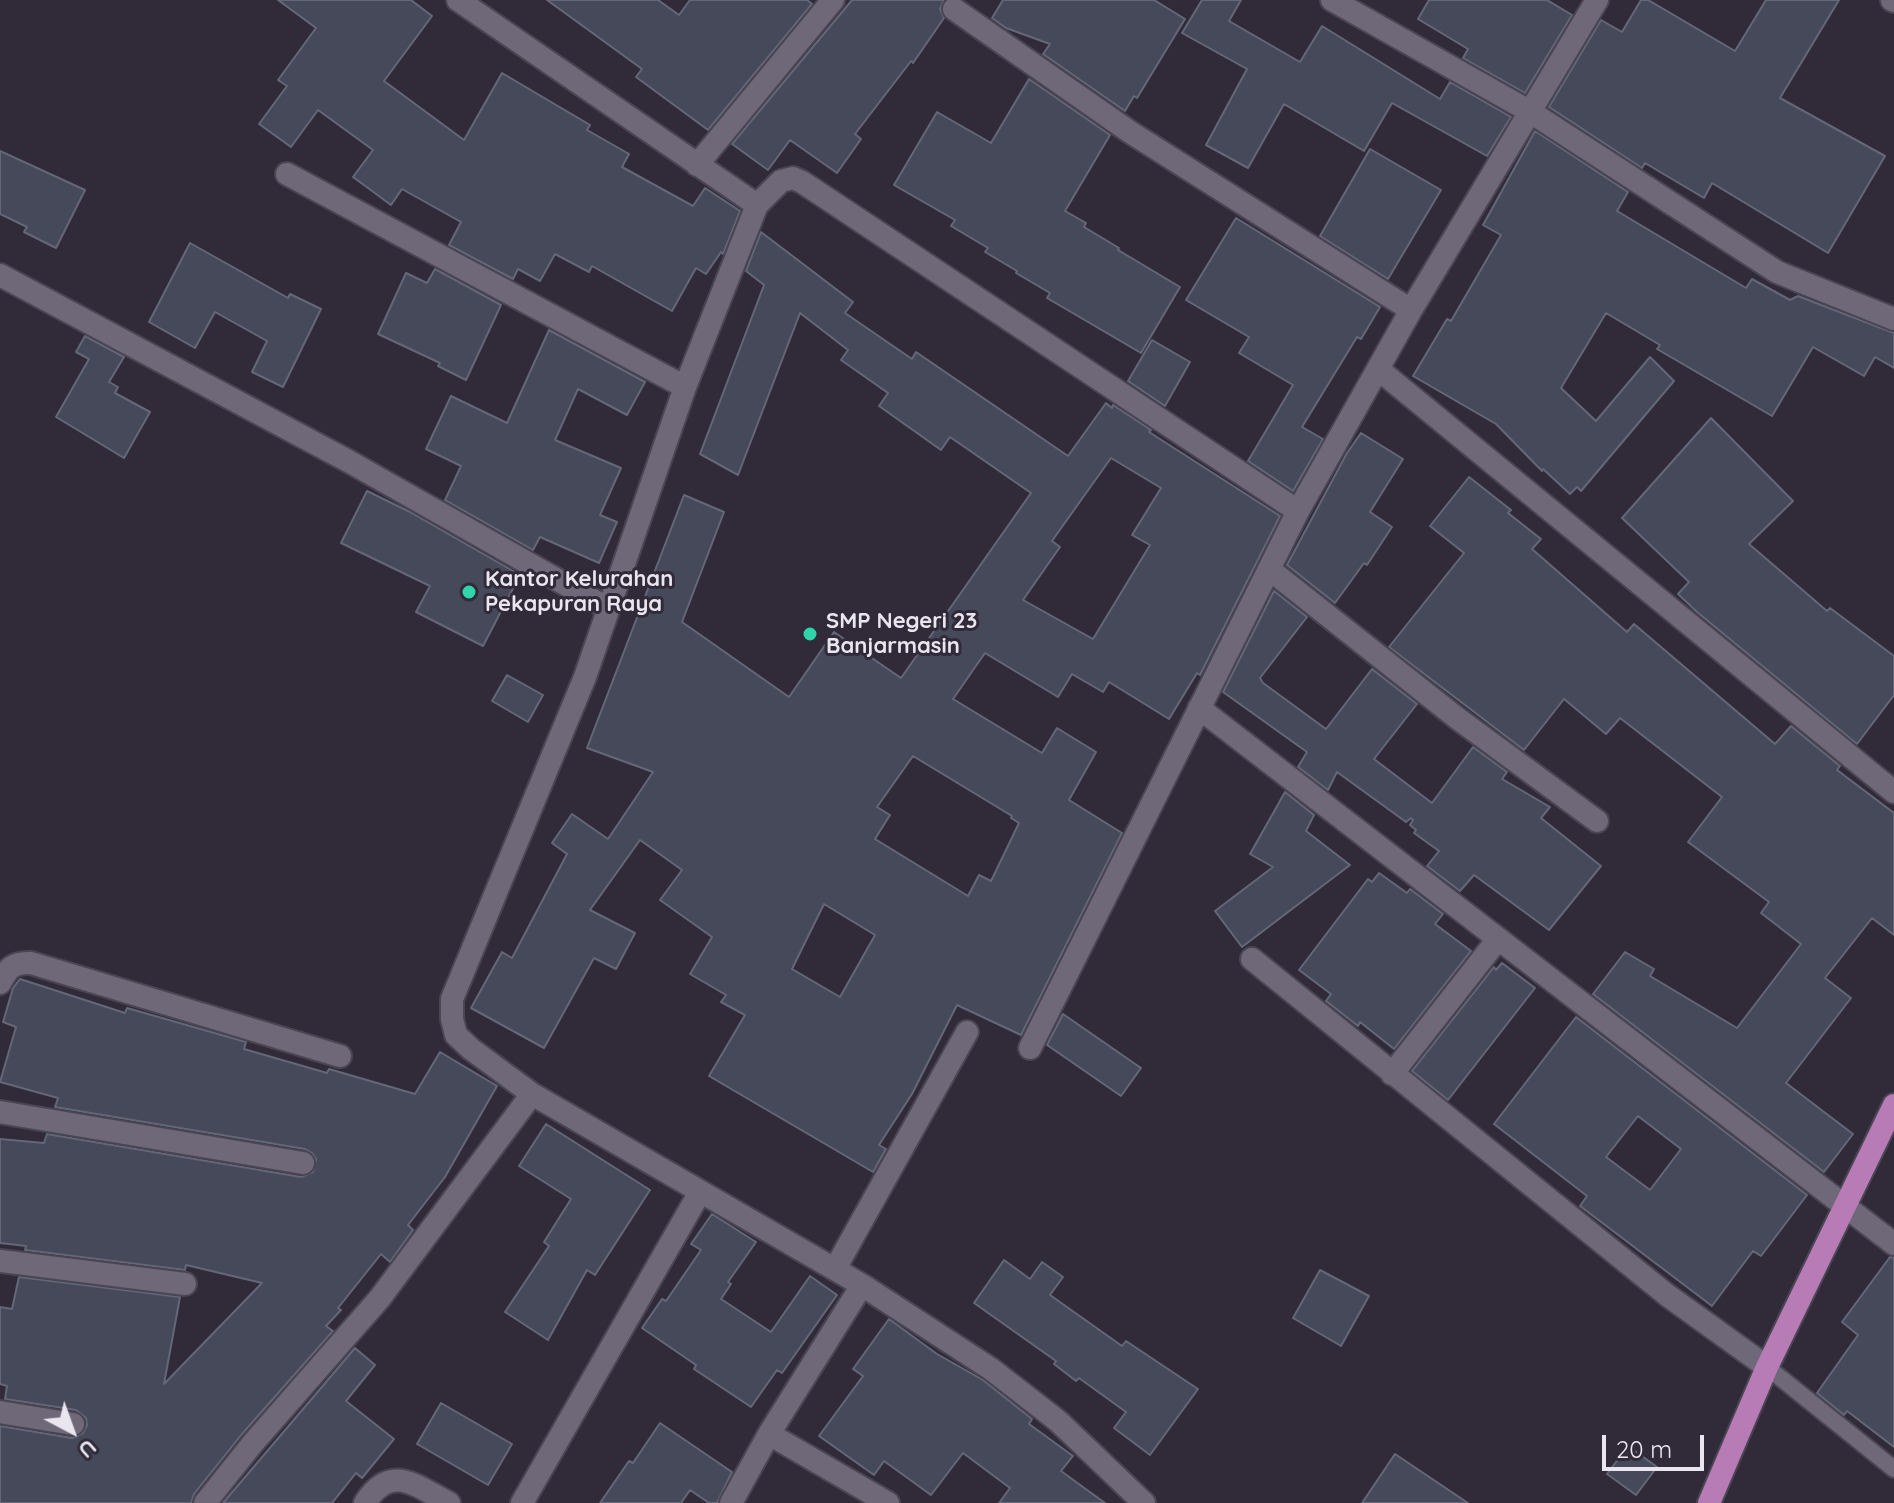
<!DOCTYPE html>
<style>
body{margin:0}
#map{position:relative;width:1894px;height:1503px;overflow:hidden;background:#302a39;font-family:Quicksand,sans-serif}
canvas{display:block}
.north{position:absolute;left:32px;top:1391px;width:80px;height:80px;-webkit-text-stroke:6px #302a39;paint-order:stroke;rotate:139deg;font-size:22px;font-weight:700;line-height:32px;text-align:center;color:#eae6f0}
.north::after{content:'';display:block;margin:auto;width:28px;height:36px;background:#eae6f0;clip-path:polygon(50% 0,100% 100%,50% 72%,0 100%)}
.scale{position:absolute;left:1602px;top:1435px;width:102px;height:36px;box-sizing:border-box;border:4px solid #eae6f0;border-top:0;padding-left:10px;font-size:24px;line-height:28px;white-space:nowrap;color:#eae6f0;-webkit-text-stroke:6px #302a39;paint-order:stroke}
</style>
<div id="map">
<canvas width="1894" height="1503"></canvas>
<div class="north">U</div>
<div class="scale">20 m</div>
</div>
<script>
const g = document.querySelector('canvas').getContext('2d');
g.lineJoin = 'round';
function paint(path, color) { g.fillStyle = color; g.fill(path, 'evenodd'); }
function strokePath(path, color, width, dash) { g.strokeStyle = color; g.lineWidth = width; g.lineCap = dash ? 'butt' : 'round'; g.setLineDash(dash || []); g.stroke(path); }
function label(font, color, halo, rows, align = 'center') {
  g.font = font + ' Quicksand,sans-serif'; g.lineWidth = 6; g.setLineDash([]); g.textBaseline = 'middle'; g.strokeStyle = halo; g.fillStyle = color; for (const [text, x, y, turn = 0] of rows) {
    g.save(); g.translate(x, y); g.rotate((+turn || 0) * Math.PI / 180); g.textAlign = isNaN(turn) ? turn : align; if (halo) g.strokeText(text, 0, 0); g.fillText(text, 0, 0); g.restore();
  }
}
const building = new Path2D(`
 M 278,0 L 411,0 L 432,16 L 384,81 L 464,140 L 502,73 L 590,125 L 587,130 L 629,154 L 622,167 L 693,206 L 705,188 L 740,211 L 723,254 L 721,252 L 706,274 L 696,268 L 672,311 L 592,266 L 589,272 L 555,254 L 540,281 L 518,269 L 513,279 L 449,245 L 461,222 L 402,189 L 391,205 L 353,177 L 373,150 L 318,110 L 291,147 L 259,124 L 287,86 L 278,80 L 316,28 Z
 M 547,0 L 658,0 L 679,15 L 690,0 L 807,0 L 812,4 L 708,130 L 636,77 L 642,69 Z
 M 852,0 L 944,0 L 940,9 L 944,18 L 913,63 L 911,61 L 855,134 L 861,139 L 837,173 L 790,140 L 768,170 L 732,144 Z
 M 1003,0 L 1154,0 L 1185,19 L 1137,98 L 1134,96 L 1125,111 L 1043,54 L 1050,44 L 1006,28 L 992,18 Z
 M 1202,0 L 1241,0 L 1229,21 L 1300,62 L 1322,26 L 1440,99 L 1450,82 L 1511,117 L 1487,156 L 1392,103 L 1364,151 L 1284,104 L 1248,168 L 1206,145 L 1247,69 L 1182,33 Z
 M 1429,0 L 1547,0 L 1572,15 L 1525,93 L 1463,58 L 1468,49 L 1418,19 Z
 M 1641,0 L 1648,0 L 1735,51 L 1766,0 L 1839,0 L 1780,98 L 1885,156 L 1828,253 L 1712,183 L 1704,198 L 1645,163 L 1642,168 L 1549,107 L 1601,20 L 1622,32 Z
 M 1029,79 L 1110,135 L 1065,211 L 1086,223 L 1084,227 L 1119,248 L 1118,250 L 1180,287 L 1141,353 L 1047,298 L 1050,293 L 1016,273 L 1017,271 L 985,252 L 988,248 L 951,226 L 955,220 L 894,185 L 937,112 L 991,143 Z
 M 1535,131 L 1628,192 L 1617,211 L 1746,288 L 1752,279 L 1790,300 L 1798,296 L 1894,333 L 1894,368 L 1875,357 L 1864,376 L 1813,347 L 1772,416 L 1657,349 L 1660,345 L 1606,313 L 1561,388 L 1596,421 L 1650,357 L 1674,381 L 1581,491 L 1577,487 L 1570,494 L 1543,469 L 1542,471 L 1496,424 L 1413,376 L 1447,319 L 1451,321 L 1501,235 L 1483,225 Z
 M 1370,149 L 1441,190 L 1388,279 L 1320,236 Z
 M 0,151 L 85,190 L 56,248 L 24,232 L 27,227 L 0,214 Z
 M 1236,218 L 1380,307 L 1361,339 L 1357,337 L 1302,427 L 1323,439 L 1293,491 L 1248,461 L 1293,385 L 1239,353 L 1249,337 L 1186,300 Z
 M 761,232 L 853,302 L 845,313 L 912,359 L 916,352 L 1068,456 L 1106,403 L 1112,408 L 1113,405 L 1151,430 L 1149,432 L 1280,516 L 1200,675 L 1197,673 L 1169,719 L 1109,682 L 1103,692 L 1072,674 L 1058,697 L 985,653 L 953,699 L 1042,753 L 1057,728 L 1096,752 L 1069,800 L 1122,833 L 1021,1035 L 957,1005 L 912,1094 L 879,1145 L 886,1149 L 873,1172 L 709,1076 L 745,1015 L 721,1002 L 726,995 L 690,974 L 712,937 L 660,900 L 682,870 L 640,840 L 590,910 L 635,933 L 616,969 L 594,958 L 544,1048 L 471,1008 L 502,952 L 512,958 L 567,854 L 552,843 L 572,814 L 608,839 L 653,772 L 587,748 L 684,495 L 724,512 L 682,622 L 789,697 L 834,632 L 901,678 L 1031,493 L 950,437 L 941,450 L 879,406 L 888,393 L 841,360 L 848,350 L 800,313 L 738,475 L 700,454 L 764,285 L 746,271 ZM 1111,458 L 1161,488 L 1132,535 L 1150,545 L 1093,639 L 1023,600 L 1060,547 L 1052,541 ZM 913,756 L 1012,816 L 1011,818 L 1019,823 L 991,881 L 979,875 L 968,896 L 875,839 L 890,815 L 877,807 ZM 824,904 L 875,935 L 840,997 L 792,969 Z
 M 190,243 L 288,298 L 290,294 L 321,309 L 283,387 L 252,372 L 267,341 L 215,312 L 195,348 L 149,322 Z
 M 435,269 L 501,305 L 466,380 L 438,366 L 440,363 L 378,334 L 406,273 L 427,283 Z
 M 549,330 L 645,382 L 627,415 L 578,389 L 555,440 L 621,468 L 600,515 L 617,522 L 599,563 L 540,537 L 533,550 L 445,500 L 461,466 L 426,449 L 451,396 L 507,423 Z
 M 85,336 L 124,357 L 109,382 L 118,387 L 115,393 L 150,412 L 124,458 L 56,417 L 89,359 L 76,352 Z
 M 1152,340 L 1190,362 L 1165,406 L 1128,381 Z
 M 1711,418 L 1793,501 L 1749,544 L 1827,611 L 1830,608 L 1894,656 L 1894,695 L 1857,744 L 1697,612 L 1678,594 L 1689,582 L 1622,518 Z
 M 1361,433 L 1403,459 L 1370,512 L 1392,527 L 1367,565 L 1364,563 L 1335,603 L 1287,565 L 1347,453 Z
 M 1469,477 L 1511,510 L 1508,513 L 1541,539 L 1532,549 L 1627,632 L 1634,624 L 1775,744 L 1791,726 L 1840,766 L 1837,770 L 1894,813 L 1894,935 L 1872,918 L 1825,978 L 1851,998 L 1786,1083 L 1853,1134 L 1824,1172 L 1593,994 L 1625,952 L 1654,969 L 1650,976 L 1737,1028 L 1801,944 L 1761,913 L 1769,902 L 1688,842 L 1722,797 L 1620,718 L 1606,734 L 1564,699 L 1524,750 L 1389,647 L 1464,553 L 1430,526 Z
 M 367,491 L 410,512 L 520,575 L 483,646 L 416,612 L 430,586 L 341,543 Z
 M 1274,591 L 1307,617 L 1260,678 L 1263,683 L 1326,729 L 1372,669 L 1417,704 L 1374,759 L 1432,803 L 1473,747 L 1507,772 L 1502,779 L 1550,807 L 1541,818 L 1601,866 L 1549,930 L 1474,875 L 1460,891 L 1427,866 L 1439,851 L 1414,833 L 1416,830 L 1410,825 L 1413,820 L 1411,818 L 1406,822 L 1337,772 L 1328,790 L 1298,767 L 1307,752 L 1223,692 Z
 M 507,675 L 543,695 L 528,722 L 492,701 Z
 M 1285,792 L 1314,815 L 1306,831 L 1350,865 L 1242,947 L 1215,911 L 1273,867 L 1250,854 Z
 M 1379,873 L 1407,893 L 1410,889 L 1443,914 L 1435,924 L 1471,951 L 1394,1049 L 1360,1022 L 1358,1026 L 1326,1001 L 1331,994 L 1299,970 L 1368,879 L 1372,882 Z
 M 1502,963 L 1535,988 L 1448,1100 L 1412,1071 L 1494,967 L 1496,970 Z
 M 20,979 L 125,1013 L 127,1008 L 246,1042 L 244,1049 L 327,1073 L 329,1069 L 415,1094 L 440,1052 L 497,1086 L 445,1177 L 408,1225 L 413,1230 L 390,1262 L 381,1254 L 338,1308 L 341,1310 L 326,1326 L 333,1331 L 242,1434 L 194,1494 L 191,1503 L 0,1503 L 0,1426 L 72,1438 L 83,1433 L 87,1425 L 86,1418 L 76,1410 L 5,1399 L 7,1386 L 0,1384 L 0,1307 L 12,1309 L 19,1277 L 180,1297 L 164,1384 L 262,1283 L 186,1265 L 185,1270 L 25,1250 L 26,1246 L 0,1243 L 0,1139 L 44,1143 L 47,1134 L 301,1177 L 313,1172 L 316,1159 L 312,1153 L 305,1149 L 55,1107 L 58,1098 L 0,1082 L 16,1027 L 3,1022 L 13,988 Z
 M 1063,1014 L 1141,1068 L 1121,1096 L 1047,1045 Z
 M 1576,1017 L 1807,1195 L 1761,1256 L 1753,1251 L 1712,1306 L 1580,1206 L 1587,1196 L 1494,1124 ZM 1638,1116 L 1681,1149 L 1650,1190 L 1606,1157 Z
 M 546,1124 L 650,1190 L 595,1275 L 587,1270 L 548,1340 L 505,1312 L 549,1246 L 544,1242 L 571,1199 L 519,1166 Z
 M 712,1214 L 756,1242 L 728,1282 L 731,1284 L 721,1299 L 771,1332 L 810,1276 L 837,1295 L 782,1373 L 777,1370 L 751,1407 L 694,1369 L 696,1365 L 642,1328 L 662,1299 L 666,1301 L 701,1250 L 691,1244 Z
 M 1890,1257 L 1894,1258 L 1894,1447 L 1847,1411 L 1844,1415 L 1817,1393 L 1858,1335 L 1842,1322 Z
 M 1004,1260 L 1030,1279 L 1042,1262 L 1063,1277 L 1050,1295 L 1122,1346 L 1126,1341 L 1198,1389 L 1150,1455 L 1114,1428 L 1126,1412 L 1079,1378 L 1076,1381 L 1054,1364 L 1056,1361 L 974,1303 Z
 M 1320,1270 L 1369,1296 L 1341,1346 L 1293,1318 Z
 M 889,1319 L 937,1354 L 983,1380 L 1032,1419 L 1029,1424 L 1073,1456 L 1061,1471 L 1105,1503 L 999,1503 L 1010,1488 L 963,1453 L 931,1495 L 884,1461 L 874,1475 L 819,1436 L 863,1376 L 853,1369 Z
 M 355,1348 L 375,1365 L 346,1401 L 394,1439 L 362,1478 L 356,1473 L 332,1503 L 223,1503 Z
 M 441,1403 L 512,1444 L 488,1485 L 417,1444 Z
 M 660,1423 L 732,1472 L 717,1503 L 709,1503 L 690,1490 L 681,1503 L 600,1503 L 629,1461 L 633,1463 Z
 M 1628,1446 L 1657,1467 L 1636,1495 L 1607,1474 Z
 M 1395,1454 L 1468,1503 L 1362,1503 Z`);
paint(building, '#464959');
strokePath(building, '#646778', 2);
const service = new Path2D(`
 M 1767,1367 L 1894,1469`);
const minor = new Path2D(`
 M 458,0 L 757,205
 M 1332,0 L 1529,111 L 1777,272 L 1894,319
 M 1892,0 L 1894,1
 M 954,9 L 1130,132 L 1411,310
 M 697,165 L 833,0
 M 287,174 L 685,387
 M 0,275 L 350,462 L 607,608
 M 1378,369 L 1894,792
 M 1269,569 L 1457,718 L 1597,821
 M 1199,708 L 1894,1244
 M 1252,959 L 1667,1295 L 1767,1367
 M 0,983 C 8,968 13,962 31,963 L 340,1056
 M 1030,1048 L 1298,511 L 1411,310 L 1597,0
 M 1392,1074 L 1498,939
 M 0,1112 L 303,1163
 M 0,1261 L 185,1284
 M 835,1269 L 967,1032
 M 0,1412 L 73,1424
 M 769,1434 L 888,1503
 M 205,1503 L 253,1443 L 380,1298 L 532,1094
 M 365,1503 C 391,1462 416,1486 449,1503
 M 522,1503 L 700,1192
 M 731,1503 L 769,1434 L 862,1285
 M 1144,1503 L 1058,1421 L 991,1369 L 862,1285 L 532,1094 L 471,1049 L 456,1035 L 452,1019 L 452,999 L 585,677 L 685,387 L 757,205 L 781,181 L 793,178 L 802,182 L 1298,511`);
const primary = new Path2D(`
 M 1709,1503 L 1767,1367 L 1894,1105`);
strokePath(service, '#4a4552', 20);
strokePath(minor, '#4a4552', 26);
strokePath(primary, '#4a4552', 26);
strokePath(service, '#6f6879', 16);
strokePath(minor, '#6f6879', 22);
strokePath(primary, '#b77cb6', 22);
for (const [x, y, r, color] of [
 [469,592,8,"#2fd4aa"],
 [810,634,8,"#2fd4aa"]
]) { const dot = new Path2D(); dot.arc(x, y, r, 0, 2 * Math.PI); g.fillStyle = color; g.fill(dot); strokePath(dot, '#302a39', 3); }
label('bold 22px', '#eae6f0', '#302a39', [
 ["Kantor Kelurahan",485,579],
 ["Pekapuran Raya",485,604],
 ["SMP Negeri 23",826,621],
 ["Banjarmasin",826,646]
], 'left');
</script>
